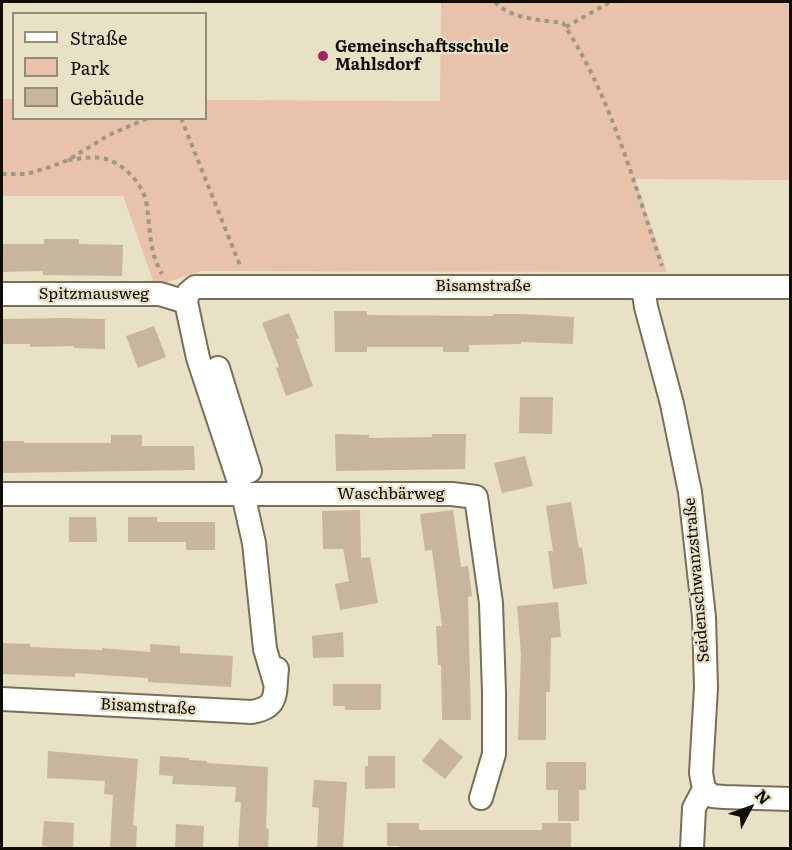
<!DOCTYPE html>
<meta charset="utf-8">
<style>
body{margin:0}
#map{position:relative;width:792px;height:850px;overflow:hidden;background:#e8e1c5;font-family:Literata,serif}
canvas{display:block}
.frame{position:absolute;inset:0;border:3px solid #100d05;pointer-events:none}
.legend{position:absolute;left:12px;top:12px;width:195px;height:108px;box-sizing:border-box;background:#e8e1c5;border:2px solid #928c78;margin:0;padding:8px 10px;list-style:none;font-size:18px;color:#100d05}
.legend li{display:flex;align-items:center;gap:12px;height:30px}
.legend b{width:30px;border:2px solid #928c78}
.north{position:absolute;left:720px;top:778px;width:60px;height:60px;-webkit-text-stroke:4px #e8e1c5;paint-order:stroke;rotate:49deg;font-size:16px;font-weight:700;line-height:24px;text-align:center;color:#100d05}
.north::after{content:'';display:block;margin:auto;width:21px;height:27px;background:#100d05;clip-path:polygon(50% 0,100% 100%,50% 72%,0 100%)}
</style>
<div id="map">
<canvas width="792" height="850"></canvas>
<div class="frame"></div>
<ul class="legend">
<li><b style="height:8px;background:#fff"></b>Straße</li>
<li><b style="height:16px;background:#e8c2ab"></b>Park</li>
<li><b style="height:16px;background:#c7b59e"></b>Gebäude</li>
</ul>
<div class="north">N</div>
</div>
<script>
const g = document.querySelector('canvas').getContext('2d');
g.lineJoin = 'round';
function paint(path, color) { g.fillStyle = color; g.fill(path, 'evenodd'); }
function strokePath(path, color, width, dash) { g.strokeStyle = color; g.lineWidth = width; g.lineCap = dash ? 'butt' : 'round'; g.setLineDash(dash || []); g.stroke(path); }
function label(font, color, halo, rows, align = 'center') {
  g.font = font + ' Literata,serif'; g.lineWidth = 4.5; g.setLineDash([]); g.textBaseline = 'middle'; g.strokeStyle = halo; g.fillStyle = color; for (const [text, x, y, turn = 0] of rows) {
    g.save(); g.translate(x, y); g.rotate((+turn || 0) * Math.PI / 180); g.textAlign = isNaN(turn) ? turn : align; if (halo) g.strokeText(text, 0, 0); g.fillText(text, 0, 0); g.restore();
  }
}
paint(new Path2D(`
 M 441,2 L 790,2 L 790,180 L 635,179 L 667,272 L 201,271 L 155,286 L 123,196 L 2,196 L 2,99 L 13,99 L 14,118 L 206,118 L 206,100 L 440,101 Z`), '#e8c2ab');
paint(new Path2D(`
 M 44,239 L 79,239 L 79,244 L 123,245 L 122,276 L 43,275 L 43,271 L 2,272 L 2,244 L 44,244 Z
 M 334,311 L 367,311 L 367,315 L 493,316 L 493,314 L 521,314 L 574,317 L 573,344 L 521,342 L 521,344 L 469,345 L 469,352 L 443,352 L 443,347 L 367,347 L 367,352 L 335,352 Z
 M 289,313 L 299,338 L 296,339 L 313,386 L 286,396 L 276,368 L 279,367 L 262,323 Z
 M 64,318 L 105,319 L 105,349 L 74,348 L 74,346 L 30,347 L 30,344 L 2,344 L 2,319 Z
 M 154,326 L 166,357 L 138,368 L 126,336 Z
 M 520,397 L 553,397 L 552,434 L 519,433 Z
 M 335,434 L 369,435 L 369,438 L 432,437 L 432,434 L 466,434 L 465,469 L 336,471 Z
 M 111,435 L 142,435 L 142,446 L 194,446 L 195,470 L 2,473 L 2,441 L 24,441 L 24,443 L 111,443 Z
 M 525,456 L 533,486 L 502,493 L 494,463 Z
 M 571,502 L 579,548 L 582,547 L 587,584 L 553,589 L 548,551 L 553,551 L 546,506 Z
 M 360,510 L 361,558 L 370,557 L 378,603 L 340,610 L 335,584 L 349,581 L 343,549 L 323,549 L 322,511 Z
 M 453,510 L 461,567 L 468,566 L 472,596 L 468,597 L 471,720 L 442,720 L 441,665 L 438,665 L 436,626 L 442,626 L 432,550 L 425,551 L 420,514 Z
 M 69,517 L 96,517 L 97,542 L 69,542 Z
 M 128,517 L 157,517 L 157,522 L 215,522 L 215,550 L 186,550 L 186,542 L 128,542 Z
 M 558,602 L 561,637 L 551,638 L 550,692 L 546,692 L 546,740 L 518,740 L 521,654 L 517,606 Z
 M 343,632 L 344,657 L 313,658 L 312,636 Z
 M 2,643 L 30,644 L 30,647 L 102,650 L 102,648 L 150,652 L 150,644 L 180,646 L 180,653 L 233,656 L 231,687 L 148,682 L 148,678 L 75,673 L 75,677 L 2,674 Z
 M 333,684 L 381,684 L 381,710 L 345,710 L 345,706 L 333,706 Z
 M 440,738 L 463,757 L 445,779 L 422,761 Z
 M 48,751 L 138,759 L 133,825 L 137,826 L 136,849 L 110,849 L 113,795 L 104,794 L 105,781 L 47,778 Z
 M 160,756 L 189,758 L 189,760 L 207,761 L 207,763 L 268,767 L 266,828 L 269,829 L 268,849 L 238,849 L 241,802 L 235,802 L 236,787 L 172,784 L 173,776 L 159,775 Z
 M 368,756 L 395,756 L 395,788 L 365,789 L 365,766 L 368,766 Z
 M 546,762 L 586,762 L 586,790 L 579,790 L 579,821 L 558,821 L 558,790 L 546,790 Z
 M 314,780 L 347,782 L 343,849 L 317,849 L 319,808 L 312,807 Z
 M 44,821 L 74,823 L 73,849 L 42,846 Z
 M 387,823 L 419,823 L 419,830 L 542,830 L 542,823 L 571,823 L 571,849 L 399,849 L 399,846 L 387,846 Z
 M 176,824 L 204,826 L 203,849 L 175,849 Z`), '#c7b59e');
const minor = new Path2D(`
 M 643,287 L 646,307 L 672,404 L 690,492 L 704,617 L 706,687 L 701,773 L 704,789 L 712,796 L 724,797 L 790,799
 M 2,294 L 160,294 L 186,302
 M 218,368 L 250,471
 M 2,494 L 452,494 L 476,497 L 491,603 L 494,692 L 494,754 L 481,798
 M 275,683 L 265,649 L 254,543 L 243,494 L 198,358 L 186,302 L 188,293 L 195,287 L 790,287
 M 2,699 L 252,712 C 280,707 274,693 277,669
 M 692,848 L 694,808 L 704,789`);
strokePath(minor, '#777057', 26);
strokePath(new Path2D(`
 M 495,2 C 510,19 541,20 563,23 C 611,96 634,184 662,266
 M 566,27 L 610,2
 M 181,118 L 241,268
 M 68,160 C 79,159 90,156 101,158 C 121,161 141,181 146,201 C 151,227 148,251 162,274
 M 2,174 L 27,174 L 53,166 L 68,160 L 109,135 L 148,118`), '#9e9883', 4, [4.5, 4.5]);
strokePath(minor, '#fff', 22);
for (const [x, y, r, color] of [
 [323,56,6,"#a41f6c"]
]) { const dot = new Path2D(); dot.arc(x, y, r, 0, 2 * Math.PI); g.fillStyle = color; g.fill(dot); strokePath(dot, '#e8e1c5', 2); }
label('bold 16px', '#100d05', '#e8e1c5', [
 ["Gemeinschaftsschule",335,47],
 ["Mahlsdorf",335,65]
], 'left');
label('16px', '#100d05', '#e8e1c5', [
 ["Bisamstraße",483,286],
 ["Spitzmausweg",94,294],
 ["Waschbärweg",391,494],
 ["Seidenschwanzstraße",697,580,-95],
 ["Bisamstraße",148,707,3]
]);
</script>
